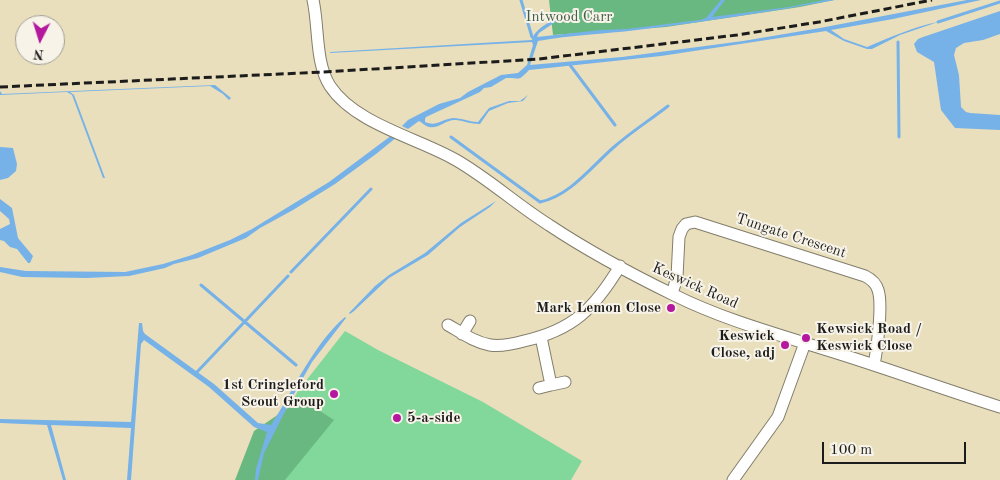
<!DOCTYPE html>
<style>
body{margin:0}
#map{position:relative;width:1000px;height:480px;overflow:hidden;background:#e9dfbc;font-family:"Old Standard TT",serif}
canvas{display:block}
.north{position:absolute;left:15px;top:15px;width:50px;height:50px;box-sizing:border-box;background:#f7f3e8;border:1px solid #9f9d96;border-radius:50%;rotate:185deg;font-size:14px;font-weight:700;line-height:20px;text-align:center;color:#1c1c1c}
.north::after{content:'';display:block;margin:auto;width:18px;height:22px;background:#b5179e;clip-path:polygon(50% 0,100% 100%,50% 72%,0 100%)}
.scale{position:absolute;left:822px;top:442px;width:144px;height:22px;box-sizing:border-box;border:2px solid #1c1c1c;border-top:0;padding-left:6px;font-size:15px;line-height:18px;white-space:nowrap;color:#1c1c1c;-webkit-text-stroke:4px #f7f3e8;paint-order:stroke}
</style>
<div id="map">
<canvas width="1000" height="480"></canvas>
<div class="north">N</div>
<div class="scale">100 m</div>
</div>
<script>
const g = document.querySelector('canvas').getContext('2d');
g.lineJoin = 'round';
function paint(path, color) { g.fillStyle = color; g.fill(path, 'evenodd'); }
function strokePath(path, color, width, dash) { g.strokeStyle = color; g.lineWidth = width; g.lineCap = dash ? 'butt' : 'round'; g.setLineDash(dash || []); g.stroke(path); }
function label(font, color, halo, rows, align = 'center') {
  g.font = font + ' "Old Standard TT",serif'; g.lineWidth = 4; g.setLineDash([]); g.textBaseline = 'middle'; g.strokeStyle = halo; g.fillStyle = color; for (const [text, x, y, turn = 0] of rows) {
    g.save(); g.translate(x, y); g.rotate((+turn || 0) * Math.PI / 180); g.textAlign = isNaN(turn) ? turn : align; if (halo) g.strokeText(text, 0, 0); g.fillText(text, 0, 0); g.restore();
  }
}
paint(new Path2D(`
 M 345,331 L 378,350 L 483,402 L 582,461 L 571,480 L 258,480 L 263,454 L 298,391 Z`), '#82d79a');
paint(new Path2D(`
 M 549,0 L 834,0 L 800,7 L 666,27 L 553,35 Z
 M 301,399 L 334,420 L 285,480 L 235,480 L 254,431 Z`), '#69b882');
paint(new Path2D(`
 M 721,0 L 725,0 L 712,17 L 789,7 L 825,0 L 835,0 C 769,12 703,22 637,30 C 604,34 571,35 538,41 L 530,65 L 622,57 L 743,41 L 820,28 L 967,0 L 981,0 L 893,19 L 831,30 L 844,39 L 867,47 C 891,37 913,27 938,22 L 900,35 L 872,49 L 867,49 L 844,41 L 826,31 L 661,56 L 529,70 C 517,83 520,77 506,78 L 491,87 L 484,88 L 480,92 L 426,117 L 425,119 L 425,122 C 437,127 442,119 453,118 C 462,118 470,122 478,122 L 489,108 L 509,101 L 520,101 L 528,95 L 523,101 L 508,103 L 489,111 L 480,124 C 470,124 465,121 456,120 C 446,119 439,129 429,127 C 425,126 423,123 419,121 L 408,129 L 402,126 L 408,120 L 439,104 L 460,98 L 468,92 L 501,75 L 518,73 L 527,65 L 533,45 L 532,42 L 330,53 L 330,52 L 532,40 C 534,29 552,21 562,14 L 563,17 L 539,33 L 537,37 L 601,30 L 627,29 L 700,20 L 706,18 Z
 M 1000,11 L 1000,34 L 983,40 L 964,43 L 956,48 L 954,55 L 959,75 L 961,107 L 966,112 L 970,113 L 1000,115 L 1000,130 L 955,128 L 941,110 L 934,62 L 917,52 L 914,44 L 918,39 L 923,37 Z
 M 215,85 L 231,98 L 229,100 L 223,94 L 210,86 L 70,92 L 74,95 L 105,178 L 103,178 L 72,95 L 67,92 L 0,95 L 0,91 L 2,94 Z
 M 392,135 L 397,137 L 376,154 L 335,184 L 293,210 L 260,228 L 246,238 L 198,258 L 174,264 L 165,268 L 129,276 L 87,278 L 22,277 L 0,272 L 0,267 L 26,271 L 125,272 L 163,264 L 192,255 L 230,240 L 252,229 L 329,182 Z
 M 0,147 L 13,148 L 17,164 L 16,171 L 8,178 L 0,180 Z
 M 0,199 L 12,208 L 18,238 L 33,256 L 30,263 L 28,263 L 17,249 L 10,247 L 4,241 L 0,240 L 0,229 L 10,224 L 9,219 L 0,211 Z
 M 496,201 L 490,207 L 460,227 L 428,255 L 389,278 L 354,311 L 350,314 L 349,313 L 375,286 L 389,275 L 425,253 L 461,223 Z
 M 345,317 L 346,318 L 312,362 L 294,394 L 264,453 L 258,480 L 255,480 L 256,469 L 267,432 L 254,427 L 209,387 L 144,340 L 141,344 L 131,480 L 127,480 L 131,428 L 51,425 L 66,480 L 63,480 L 47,425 L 0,423 L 0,419 L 131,422 L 139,323 L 142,323 L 143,331 L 145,334 L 214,384 L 258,423 L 271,425 C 293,391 314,343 345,317 Z`), '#76b2e8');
strokePath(new Path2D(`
 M 521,0 L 532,37
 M 938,22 L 1000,2
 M 898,42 L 899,137
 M 570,65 L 615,125
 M 451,137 L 540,202 C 570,196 592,166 614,147 C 631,132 650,120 668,106
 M 291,272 L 371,189
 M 201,285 L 296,365
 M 197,372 L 288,276`), '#76b2e8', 3);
const minor = new Path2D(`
 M 313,0 C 319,26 315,63 330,86 C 355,124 418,138 456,160 C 489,179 517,205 549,225 C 588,251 631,274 674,295 C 726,321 784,336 840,354 C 894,371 946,390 1000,407
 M 672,294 L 677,277 L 679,237 L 682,229 L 686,224 L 695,222 L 865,276 C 871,279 876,283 878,290 C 883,304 877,349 874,365
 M 448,325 C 462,333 474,342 490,345 C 501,347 513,344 524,341 C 573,330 594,309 620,266
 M 462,334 L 470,321
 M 551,385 L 565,382
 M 539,388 L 551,385 L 541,337
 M 733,480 L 778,417 L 805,343`);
strokePath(minor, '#827e6c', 13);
strokePath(minor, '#fff', 11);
strokePath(new Path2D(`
 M 0,87 L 324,72 L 539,59 L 737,35 L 819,22 L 932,0`), '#1c1c1c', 3, [8, 4]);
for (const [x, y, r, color] of [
 [671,308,5,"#b5179e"],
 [806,338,5,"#b5179e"],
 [785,345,5,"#b5179e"],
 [334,394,5,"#b5179e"],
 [397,418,5,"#b5179e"]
]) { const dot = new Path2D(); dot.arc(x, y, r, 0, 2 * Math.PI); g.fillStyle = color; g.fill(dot); strokePath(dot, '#f7f3e8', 2); }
label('15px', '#405d48', '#f7f3e8', [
 ["Intwood Carr",569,17]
]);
label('15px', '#1c1c1c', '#f7f3e8', [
 ["Tungate Crescent",791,236,18],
 ["Keswick Road",695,286,24]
]);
label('bold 15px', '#1c1c1c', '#f7f3e8', [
 ["Mark Lemon Close",661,308],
 ["Kewsick Road /",816,329,"left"],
 ["Keswick Close",816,346,"left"],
 ["Keswick",775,336],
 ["Close, adj",775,353],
 ["1st Cringleford",324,385],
 ["Scout Group",324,402],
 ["5-a-side",407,418,"left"]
], 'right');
</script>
